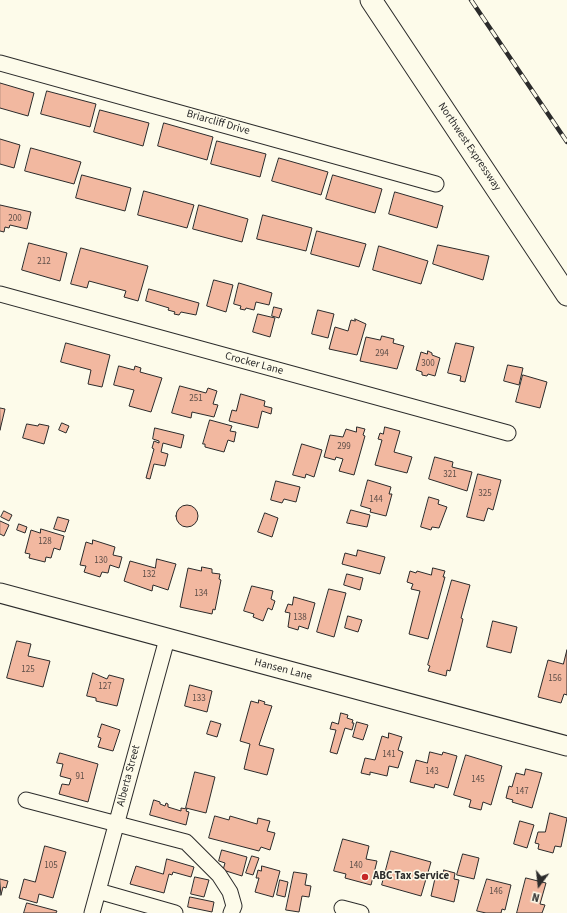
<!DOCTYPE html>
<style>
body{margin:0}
#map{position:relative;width:567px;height:913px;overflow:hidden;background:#fdfbea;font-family:"Source Sans 3",sans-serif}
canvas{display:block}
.north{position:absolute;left:519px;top:865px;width:40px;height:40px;-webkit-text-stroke:3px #fdfbea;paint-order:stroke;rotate:195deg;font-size:11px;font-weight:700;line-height:16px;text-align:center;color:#2b2b2b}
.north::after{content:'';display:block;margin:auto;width:14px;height:18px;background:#2b2b2b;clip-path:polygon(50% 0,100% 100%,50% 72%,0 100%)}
</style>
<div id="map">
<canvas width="567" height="913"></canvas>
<div class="north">N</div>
</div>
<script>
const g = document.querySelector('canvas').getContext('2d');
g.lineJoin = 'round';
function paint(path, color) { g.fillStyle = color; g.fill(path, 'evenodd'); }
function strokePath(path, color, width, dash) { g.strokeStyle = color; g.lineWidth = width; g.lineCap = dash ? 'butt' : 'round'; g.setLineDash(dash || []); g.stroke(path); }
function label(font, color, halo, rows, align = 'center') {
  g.font = font + ' "Source Sans 3",sans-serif'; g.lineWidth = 3; g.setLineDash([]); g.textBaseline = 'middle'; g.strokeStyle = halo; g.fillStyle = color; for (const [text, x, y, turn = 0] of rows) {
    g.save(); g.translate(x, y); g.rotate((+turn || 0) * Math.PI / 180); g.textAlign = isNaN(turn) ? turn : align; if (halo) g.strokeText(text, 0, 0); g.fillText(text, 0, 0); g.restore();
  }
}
const building = new Path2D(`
 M 0,83 L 34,93 L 28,116 L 0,108 Z
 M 47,91 L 96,104 L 90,127 L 41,114 Z
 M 100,110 L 149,123 L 143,146 L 94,132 Z
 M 164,123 L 213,137 L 207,160 L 158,146 Z
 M 0,139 L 20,145 L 14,168 L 0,164 Z
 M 217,141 L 266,154 L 260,177 L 211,164 Z
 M 31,148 L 81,162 L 74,184 L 25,171 Z
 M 279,158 L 328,172 L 321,195 L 272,181 Z
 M 82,175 L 131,188 L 125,211 L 76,198 Z
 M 333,175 L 382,189 L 375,213 L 326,199 Z
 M 144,191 L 194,205 L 187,228 L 138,215 Z
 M 395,192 L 443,206 L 437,228 L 389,214 Z
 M 0,205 L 31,212 L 27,229 L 10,225 L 9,228 L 5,227 L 4,232 L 0,231 Z
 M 199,205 L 248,219 L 242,242 L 193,229 Z
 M 263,215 L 312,228 L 306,251 L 257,239 Z
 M 317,231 L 366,244 L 359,267 L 311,254 Z
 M 29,243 L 67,253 L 60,281 L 22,270 Z
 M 438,245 L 489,256 L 483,280 L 433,264 Z
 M 379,246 L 428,261 L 421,284 L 373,270 Z
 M 81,248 L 148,266 L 138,301 L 124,297 L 126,291 L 89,281 L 87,288 L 71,284 Z
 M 214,280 L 233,285 L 226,312 L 207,306 Z
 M 239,283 L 272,293 L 269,305 L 256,302 L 254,310 L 246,308 L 245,310 L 240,309 L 241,306 L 234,304 Z
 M 149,289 L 199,303 L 196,315 L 181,312 L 179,315 L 174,314 L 175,312 L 168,310 L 169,308 L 146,301 Z
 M 274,307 L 282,309 L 279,318 L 272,316 Z
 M 318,310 L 334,314 L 328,338 L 312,334 Z
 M 258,314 L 275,318 L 270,337 L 253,332 Z
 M 355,319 L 366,324 L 357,355 L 329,349 L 335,327 L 348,331 L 351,320 L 355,321 Z
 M 382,336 L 394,339 L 393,343 L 404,346 L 397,369 L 360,361 L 366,337 L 380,340 Z
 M 66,343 L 110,355 L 102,387 L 88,384 L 91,370 L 61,362 Z
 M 456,343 L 474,347 L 465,382 L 460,381 L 461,376 L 448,373 Z
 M 428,351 L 432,353 L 432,355 L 440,358 L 435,376 L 428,374 L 427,376 L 422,375 L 422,372 L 416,370 L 421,352 L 427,354 Z
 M 508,365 L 523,368 L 519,385 L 504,381 Z
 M 119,366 L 134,370 L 135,366 L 141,368 L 140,372 L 162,378 L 151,412 L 129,406 L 134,390 L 114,385 Z
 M 523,375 L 547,382 L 540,408 L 516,402 Z
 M 180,386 L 206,393 L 208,388 L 217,391 L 213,404 L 218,405 L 214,417 L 192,412 L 191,418 L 172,413 Z
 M 241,394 L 265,401 L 264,406 L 272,408 L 271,414 L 262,411 L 258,428 L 229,421 L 232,410 L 236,411 Z
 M 0,408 L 5,409 L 0,430 Z
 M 210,420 L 232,426 L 230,431 L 236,432 L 234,442 L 228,440 L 224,452 L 205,447 L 205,444 L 203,444 Z
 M 62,423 L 69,426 L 66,433 L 59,430 Z
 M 27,424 L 38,426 L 39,424 L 49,426 L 44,444 L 23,438 Z
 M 357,427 L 365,429 L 363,435 L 365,436 L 354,475 L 339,471 L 343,459 L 336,457 L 335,460 L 324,457 L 330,435 L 343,437 L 346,429 L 356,432 Z
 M 385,427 L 400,431 L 394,452 L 412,457 L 407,473 L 375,465 L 382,440 L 378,439 L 380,433 L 383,434 Z
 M 155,428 L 184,435 L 181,448 L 163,443 L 161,452 L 168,454 L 165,466 L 154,464 L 150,479 L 146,478 L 154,449 L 152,448 L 154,441 L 159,443 L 159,441 L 153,439 Z
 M 302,444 L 322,450 L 314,477 L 306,474 L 305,478 L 293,475 Z
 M 435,457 L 453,462 L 452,467 L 472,472 L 467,491 L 429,479 Z
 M 478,474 L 501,480 L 493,510 L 488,508 L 484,521 L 467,517 Z
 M 368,480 L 391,487 L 389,494 L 392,494 L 386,516 L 370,512 L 371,509 L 361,506 Z
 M 276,481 L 300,487 L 296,502 L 284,499 L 282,503 L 271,500 Z
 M 429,497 L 439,500 L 438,504 L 447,507 L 439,528 L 432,527 L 431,530 L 421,527 Z
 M176 516a11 11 0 1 1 22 0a11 11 0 1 1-22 0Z
 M 351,510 L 370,515 L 367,527 L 347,523 Z
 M 4,511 L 12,515 L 9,521 L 1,517 Z
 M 265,513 L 278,518 L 272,537 L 258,532 Z
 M 58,517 L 69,520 L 65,532 L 54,529 Z
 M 0,521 L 9,525 L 4,536 L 0,534 Z
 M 19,524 L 27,527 L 25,533 L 17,530 Z
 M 41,529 L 64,536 L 60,550 L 54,548 L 51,558 L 46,557 L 45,562 L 29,558 L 30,554 L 25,553 L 31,530 L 40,533 Z
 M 93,540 L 115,547 L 113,555 L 122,557 L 119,568 L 110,565 L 108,573 L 102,572 L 100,577 L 84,572 L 86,566 L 80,565 L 86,542 L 92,544 Z
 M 358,550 L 385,557 L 380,574 L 342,564 L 345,553 L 356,556 Z
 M 157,559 L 176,564 L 168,590 L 153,585 L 152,591 L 124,581 L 130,561 L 155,568 Z
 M 202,567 L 212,569 L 212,573 L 220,574 L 219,579 L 221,580 L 215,610 L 213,609 L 212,614 L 180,607 L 188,568 L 201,571 Z
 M 433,568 L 445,571 L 443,577 L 445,577 L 428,639 L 409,634 L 420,591 L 411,589 L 413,584 L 407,582 L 410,571 L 416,573 L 417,571 L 431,575 Z
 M 347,574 L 363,578 L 360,590 L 344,585 Z
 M 452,580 L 470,585 L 461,618 L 463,619 L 450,671 L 447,670 L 446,676 L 428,671 L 430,666 L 428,665 Z
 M 252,586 L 273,591 L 271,599 L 275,601 L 272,610 L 268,608 L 263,621 L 253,617 L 254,614 L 244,611 Z
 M 329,589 L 346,593 L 334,637 L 317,632 Z
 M 294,597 L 315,603 L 308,629 L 299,626 L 298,630 L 288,627 L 290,613 L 285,612 L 288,604 L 292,605 Z
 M 348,616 L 362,620 L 358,632 L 345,628 Z
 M 493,621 L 517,627 L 511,653 L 487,647 Z
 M 17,641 L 31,644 L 28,656 L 50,661 L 43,687 L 7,678 Z
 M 567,650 L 567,695 L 564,694 L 561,703 L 538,697 L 548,660 L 563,664 Z
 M 93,673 L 107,679 L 109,675 L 124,679 L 117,706 L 96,701 L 96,698 L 87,696 Z
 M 190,685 L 212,691 L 207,712 L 185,706 Z
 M 259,700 L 265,702 L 264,704 L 272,706 L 259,745 L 274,749 L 267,775 L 244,769 L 250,744 L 240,741 L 251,701 L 258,703 Z
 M 341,713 L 348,715 L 347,718 L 353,720 L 352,723 L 354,723 L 352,730 L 345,728 L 337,754 L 330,752 L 336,730 L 330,729 L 332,722 L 338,724 Z
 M 211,721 L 221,724 L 217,737 L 207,734 Z
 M 357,722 L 368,725 L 363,740 L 353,737 Z
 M 102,724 L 120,730 L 113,751 L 98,747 L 101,738 L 98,737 Z
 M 389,733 L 402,737 L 398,750 L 403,752 L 398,768 L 389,766 L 387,776 L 370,772 L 370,775 L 361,773 L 365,758 L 375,760 L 382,736 L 388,738 Z
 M 430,752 L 442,755 L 443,752 L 457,756 L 448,788 L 435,784 L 434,788 L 410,782 L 416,760 L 427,763 Z
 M 60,753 L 98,764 L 88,802 L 59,794 L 62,784 L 69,785 L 71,779 L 60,776 L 63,764 L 57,763 Z
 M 466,755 L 502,766 L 491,805 L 483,802 L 481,810 L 469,807 L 471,800 L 454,795 Z
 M 526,769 L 542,773 L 532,808 L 512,802 L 513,800 L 506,798 L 509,786 L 512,787 L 516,773 L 524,775 Z
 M 195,772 L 215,777 L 206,813 L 186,808 Z
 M 154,800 L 160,802 L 160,804 L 165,806 L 166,803 L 168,804 L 168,807 L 181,811 L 181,808 L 187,809 L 186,811 L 189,812 L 186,825 L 150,815 Z
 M 550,813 L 567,818 L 561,847 L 555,846 L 553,853 L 538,849 L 539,844 L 535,843 L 538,832 L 545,832 Z
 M 215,816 L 229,820 L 230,816 L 257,824 L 258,818 L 270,821 L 267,831 L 275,833 L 270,850 L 261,847 L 259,851 L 209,838 Z
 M 520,821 L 534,825 L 527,848 L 514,844 Z
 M 343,839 L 369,846 L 366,859 L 377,861 L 371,885 L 345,878 L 346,874 L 334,871 Z
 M 45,846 L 66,852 L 53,898 L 39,894 L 37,903 L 19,898 L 24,879 L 35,882 Z
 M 222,850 L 247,857 L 242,876 L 223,870 L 225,863 L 219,861 Z
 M 391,851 L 431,862 L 421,896 L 382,885 Z
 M 463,854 L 479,858 L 474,879 L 457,875 Z
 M 252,856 L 259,858 L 253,875 L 246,873 Z
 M 167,859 L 194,867 L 191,877 L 173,872 L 172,875 L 169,874 L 164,893 L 130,884 L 136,866 L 163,874 Z
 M 262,866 L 280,871 L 273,897 L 255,892 L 259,878 L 256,878 L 258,870 L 261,871 Z
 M 444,870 L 455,873 L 454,879 L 459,880 L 454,902 L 431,896 L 436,874 L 443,876 Z
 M 294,872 L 307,874 L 305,885 L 311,886 L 309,897 L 302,896 L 299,912 L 286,910 Z
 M 195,877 L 209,880 L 204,897 L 191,894 Z
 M 526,878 L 546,883 L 540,904 L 545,905 L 542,913 L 517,913 Z
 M 0,879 L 8,881 L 6,888 L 3,887 L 1,895 Z
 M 487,879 L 511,885 L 505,910 L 502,909 L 501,913 L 486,913 L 477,911 Z
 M 280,880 L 288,882 L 285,897 L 277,895 Z
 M 190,897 L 214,902 L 212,912 L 188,907 Z
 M 27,903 L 57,911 L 56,913 L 24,913 Z`);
paint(building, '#f2b8a0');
strokePath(building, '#2b2b2b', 1);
const minor = new Path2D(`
 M 0,63 L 436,184
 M 0,294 L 508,433
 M 26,800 L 186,842 L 219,875 L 230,892 L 234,906 L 231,913
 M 98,891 L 175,913
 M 342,908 L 361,913
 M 92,913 L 167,639`);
const tertiary = new Path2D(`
 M 0,593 L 567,746`);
const secondary = new Path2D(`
 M 371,0 L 567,295`);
strokePath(minor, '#2b2b2b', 17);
strokePath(tertiary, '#2b2b2b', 21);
strokePath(secondary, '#2b2b2b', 23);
strokePath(minor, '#fdfbea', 15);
strokePath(tertiary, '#fdfbea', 19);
strokePath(secondary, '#fdfbea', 21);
const rail = new Path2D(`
 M 471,0 L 567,142`);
strokePath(rail, '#2b2b2b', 4.5);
strokePath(rail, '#fdfbea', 3, [9]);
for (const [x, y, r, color] of [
 [365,877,4,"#c62828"]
]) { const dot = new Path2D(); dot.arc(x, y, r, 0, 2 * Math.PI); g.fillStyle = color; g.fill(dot); strokePath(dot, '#fdfbea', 1.5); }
label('9px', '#5d4e48', null, [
 ["200",15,219],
 ["212",44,262],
 ["294",382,354],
 ["300",428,364],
 ["251",196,399],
 ["299",344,447],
 ["321",450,475],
 ["325",485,494],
 ["144",376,500],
 ["128",45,542],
 ["130",101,561],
 ["132",149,575],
 ["134",201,594],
 ["138",300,618],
 ["125",28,670],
 ["156",555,679],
 ["127",105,687],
 ["133",199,699],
 ["141",389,755],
 ["143",432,772],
 ["91",80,777],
 ["145",478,780],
 ["147",522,792],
 ["105",51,866],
 ["140",356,866],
 ["146",496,892]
]);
label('11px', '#2b2b2b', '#fdfbea', [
 ["Briarcliff Drive",218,123,16],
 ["Northwest Expressway",469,147,56],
 ["Crocker Lane",254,364,15],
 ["Hansen Lane",283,670,15],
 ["Alberta Street",129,776,-75]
]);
label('bold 11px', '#2b2b2b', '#fdfbea', [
 ["ABC Tax Service",373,877]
], 'left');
</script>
